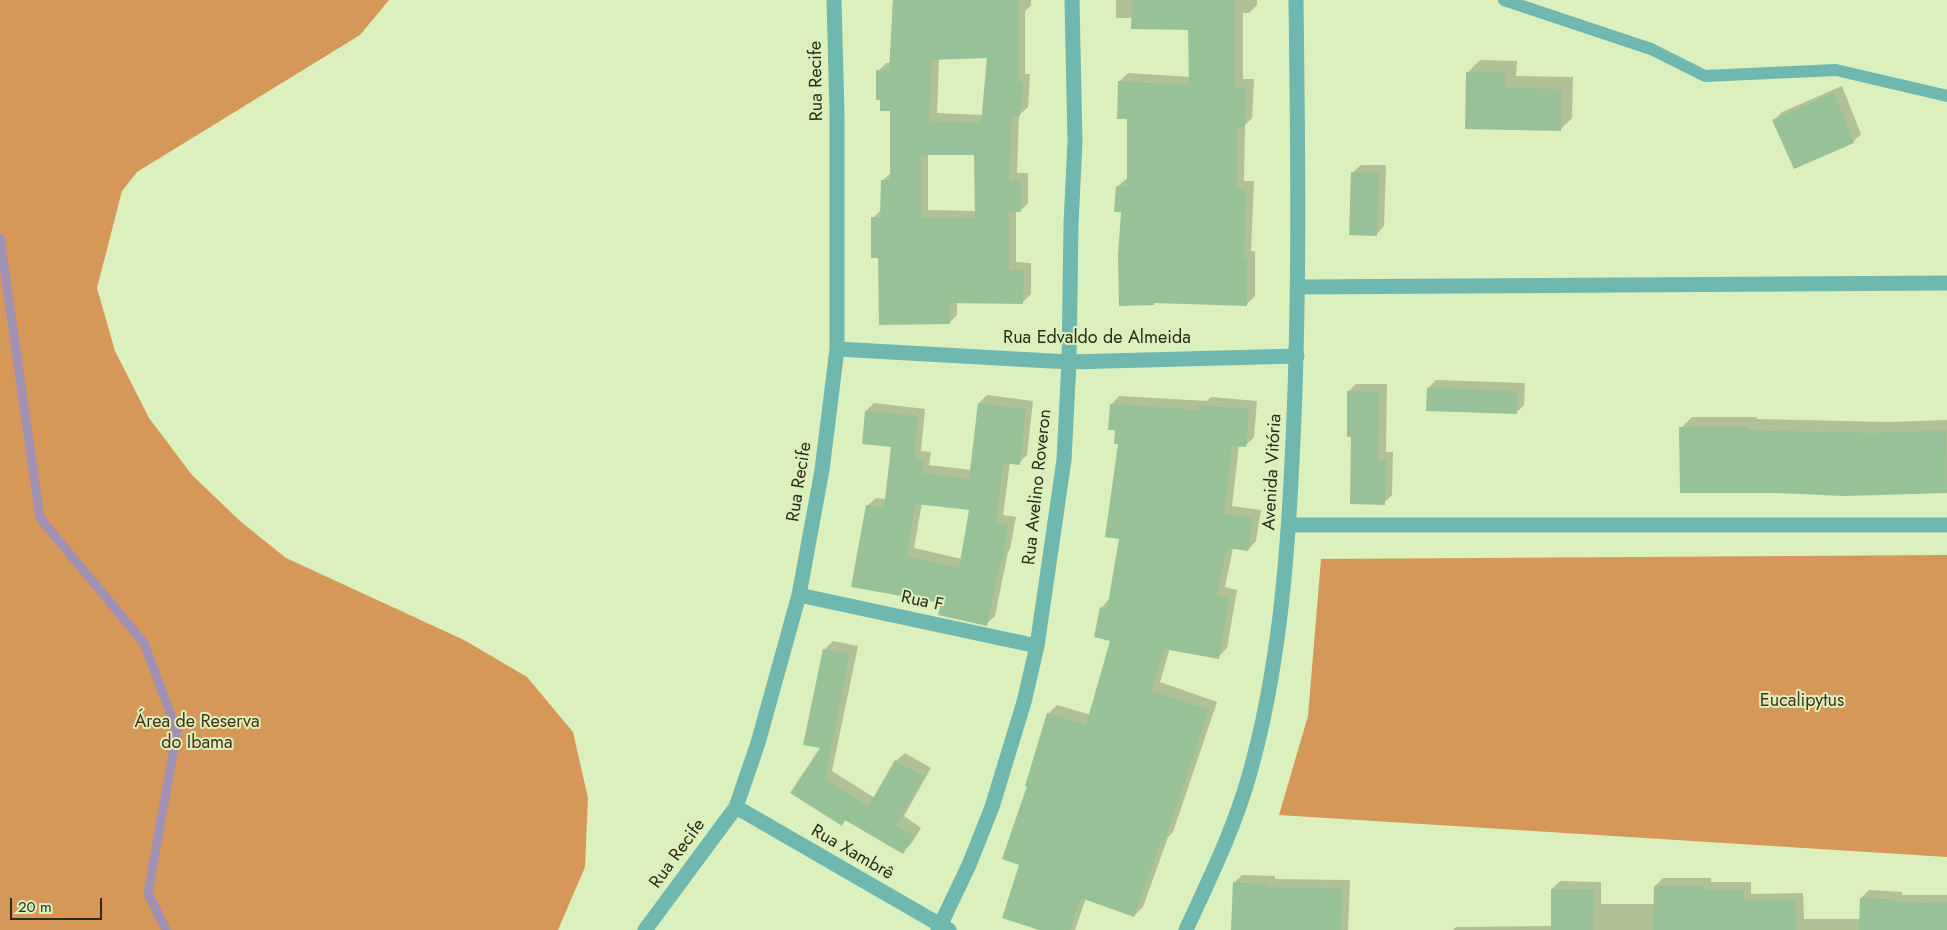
<!DOCTYPE html>
<meta charset="utf-8">
<style>
body{margin:0}
#map{position:relative;width:1947px;height:930px;overflow:hidden;background:#dcf0bd;font-family:Jost,sans-serif}
canvas{display:block}
.scale{position:absolute;left:10px;top:898px;width:92px;height:22px;box-sizing:border-box;border:2px solid #272f1b;border-top:0;padding-left:6px;font-size:15px;line-height:18px;white-space:nowrap;color:#272f1b;-webkit-text-stroke:4px #dcf0bd;paint-order:stroke}
</style>
<div id="map">
<canvas width="1947" height="930"></canvas>
<div class="scale">20 m</div>
</div>
<script>
const g = document.querySelector('canvas').getContext('2d');
g.lineJoin = 'round';
function paint(path, color) { g.fillStyle = color; g.fill(path, 'evenodd'); }
function strokePath(path, color, width, dash) { g.strokeStyle = color; g.lineWidth = width; g.lineCap = dash ? 'butt' : 'round'; g.setLineDash(dash || []); g.stroke(path); }
function label(font, color, halo, rows, align = 'center') {
  g.font = font + ' Jost,sans-serif'; g.lineWidth = 4; g.setLineDash([]); g.textBaseline = 'middle'; g.strokeStyle = halo; g.fillStyle = color; for (const [text, x, y, turn = 0] of rows) {
    g.save(); g.translate(x, y); g.rotate((+turn || 0) * Math.PI / 180); g.textAlign = isNaN(turn) ? turn : align; if (halo) g.strokeText(text, 0, 0); g.fillText(text, 0, 0); g.restore();
  }
}
paint(new Path2D(`
 M 0,0 L 389,0 L 360,35 L 137,172 L 122,191 L 97,288 L 115,351 L 149,418 L 192,475 L 240,521 L 286,558 L 464,640 L 527,677 L 573,732 L 588,798 L 585,867 L 558,930 L 0,930 Z
 M 1947,555 L 1947,857 L 1279,815 L 1308,716 L 1321,559 Z`), '#d59858');
paint(new Path2D(`
 M 893,0 L 1031,0 L 1031,6 L 1025,11 L 1025,74 L 1030,74 L 1028,107 L 1019,115 L 1017,173 L 1028,173 L 1028,203 L 1020,211 L 1016,211 L 1016,262 L 1031,263 L 1031,294 L 1023,302 L 957,302 L 957,315 L 949,323 L 879,257 L 873,218 L 881,210 L 882,181 L 891,173 L 892,110 L 878,71 L 886,63 L 891,63 ZM 988,57 L 983,115 L 937,113 L 939,59 ZM 928,154 L 975,154 L 976,211 L 928,210 Z
 M 1116,0 L 1257,0 L 1257,5 L 1249,13 L 1243,13 L 1243,79 L 1254,79 L 1252,118 L 1245,125 L 1244,181 L 1254,181 L 1251,251 L 1255,251 L 1255,296 L 1247,304 L 1155,302 L 1153,304 L 1122,211 L 1117,187 L 1126,179 L 1128,179 L 1129,118 L 1120,81 L 1128,73 L 1190,77 L 1190,28 L 1132,18 L 1116,18 Z
 M 1480,60 L 1517,61 L 1516,76 L 1573,77 L 1572,118 L 1560,130 L 1468,72 Z
 M 1842,86 L 1861,134 L 1853,142 L 1774,120 L 1782,112 Z
 M 1361,165 L 1386,165 L 1384,226 L 1376,235 L 1352,173 Z
 M 1436,380 L 1525,383 L 1524,405 L 1516,413 L 1428,388 Z
 M 1356,384 L 1387,384 L 1386,452 L 1393,452 L 1392,495 L 1384,503 L 1352,436 L 1348,392 Z
 M 987,395 L 1033,401 L 1027,455 L 1019,463 L 1010,462 L 1003,515 L 1016,517 L 1010,549 L 1008,552 L 995,616 L 986,624 L 942,602 L 852,586 L 867,506 L 876,498 L 886,499 L 892,446 L 866,411 L 874,403 L 925,409 L 921,451 L 931,452 L 929,465 L 971,470 L 979,403 ZM 922,503 L 970,509 L 962,559 L 914,548 Z
 M 1119,396 L 1207,401 L 1211,397 L 1257,401 L 1254,437 L 1245,446 L 1239,445 L 1232,506 L 1261,510 L 1256,541 L 1248,550 L 1233,548 L 1225,587 L 1237,590 L 1227,648 L 1218,657 L 1170,648 L 1160,682 L 1217,702 L 1173,832 L 1168,837 L 1143,907 L 1134,916 L 1086,898 L 1075,930 L 1043,930 L 1021,864 L 1028,786 L 1048,714 L 1057,705 L 1091,715 L 1112,640 L 1101,608 L 1110,598 L 1120,538 L 1120,443 L 1111,405 Z
 M 1692,417 L 1757,417 L 1757,419 L 1887,422 L 1947,420 L 1947,492 L 1844,493 L 1681,428 Z
 M 833,641 L 858,646 L 832,771 L 875,798 L 896,761 L 905,753 L 931,768 L 904,816 L 921,828 L 911,844 L 903,852 L 846,820 L 842,824 L 792,793 L 822,747 L 824,650 Z
 M 1242,875 L 1275,876 L 1275,879 L 1350,880 L 1348,930 L 1232,930 L 1234,883 Z
 M 1663,878 L 1711,878 L 1711,882 L 1751,882 L 1751,894 L 1803,893 L 1804,919 L 1860,919 L 1861,898 L 1869,890 L 1902,892 L 1902,895 L 1947,895 L 1947,930 L 1453,930 L 1456,927 L 1551,926 L 1552,889 L 1560,881 L 1601,882 L 1601,904 L 1655,904 L 1655,886 Z`), '#0003');
strokePath(new Path2D(`
 M 0,238 L 40,518 L 144,643 L 177,731 L 148,893 L 166,930`), '#a090b3', 9);
paint(new Path2D(`
 M 893,0 L 1018,0 L 1018,81 L 1023,82 L 1020,116 L 1012,116 L 1009,181 L 1021,181 L 1021,212 L 1009,212 L 1009,270 L 1024,270 L 1023,304 L 950,303 L 950,324 L 879,325 L 878,258 L 871,258 L 871,217 L 880,218 L 881,180 L 890,180 L 890,111 L 880,111 L 880,100 L 876,100 L 876,70 L 889,71 ZM 987,58 L 981,123 L 929,121 L 932,60 ZM 921,155 L 974,155 L 975,218 L 921,218 Z
 M 1132,0 L 1235,0 L 1235,87 L 1246,87 L 1245,127 L 1237,127 L 1237,189 L 1246,189 L 1244,259 L 1247,259 L 1247,306 L 1154,303 L 1154,305 L 1119,306 L 1118,255 L 1121,212 L 1114,212 L 1116,186 L 1127,187 L 1127,119 L 1117,119 L 1118,81 L 1189,85 L 1188,30 L 1131,29 Z
 M 1466,72 L 1505,72 L 1505,88 L 1561,89 L 1561,131 L 1465,129 Z
 M 1834,93 L 1854,143 L 1794,169 L 1772,120 Z
 M 1351,172 L 1379,173 L 1377,236 L 1349,235 Z
 M 1427,388 L 1517,391 L 1517,414 L 1426,411 Z
 M 1347,391 L 1379,392 L 1378,460 L 1386,460 L 1385,505 L 1350,504 L 1351,437 L 1347,437 Z
 M 978,403 L 1026,409 L 1020,465 L 1003,463 L 996,523 L 1008,525 L 1003,559 L 1001,559 L 987,626 L 938,615 L 941,603 L 851,587 L 866,505 L 884,508 L 891,447 L 862,444 L 865,411 L 918,416 L 914,458 L 923,460 L 922,473 L 969,479 ZM 916,504 L 969,510 L 959,568 L 906,556 Z
 M 1110,404 L 1201,410 L 1201,405 L 1249,409 L 1246,447 L 1232,446 L 1224,514 L 1253,518 L 1248,551 L 1227,548 L 1217,596 L 1229,598 L 1219,659 L 1164,649 L 1152,691 L 1209,710 L 1164,842 L 1161,841 L 1134,917 L 1081,898 L 1070,930 L 1039,930 L 1002,918 L 1019,865 L 1002,859 L 1027,786 L 1025,786 L 1047,713 L 1086,725 L 1110,641 L 1094,637 L 1100,607 L 1107,609 L 1119,539 L 1105,537 L 1118,444 L 1114,444 L 1115,430 L 1108,430 Z
 M 1679,427 L 1747,427 L 1747,430 L 1875,433 L 1946,430 L 1947,493 L 1844,496 L 1777,493 L 1680,493 Z
 M 823,649 L 850,654 L 825,779 L 868,807 L 895,760 L 924,777 L 896,825 L 914,836 L 903,854 L 845,820 L 842,826 L 790,793 L 820,748 L 803,745 Z
 M 1233,882 L 1268,884 L 1267,887 L 1342,888 L 1341,930 L 1231,930 Z
 M 1654,886 L 1704,886 L 1704,889 L 1744,890 L 1744,901 L 1796,900 L 1796,930 L 1653,930 Z
 M 1551,889 L 1594,889 L 1593,930 L 1551,930 Z
 M 1860,898 L 1894,899 L 1894,902 L 1947,903 L 1947,930 L 1859,930 Z`), '#98c199');
strokePath(new Path2D(`
 M 1504,0 L 1651,49 L 1705,76 L 1836,70 L 1947,96`), '#6eb8af', 12);
strokePath(new Path2D(`
 M 1299,287 L 1947,283
 M 837,349 L 1069,362 L 1297,356
 M 1289,525 L 1947,525
 M 799,595 L 1037,646
 M 736,807 L 949,930
 M 645,930 L 736,807 L 758,743 L 799,595 L 822,470 L 837,349 L 837,114 L 834,0
 M 938,930 L 969,865 L 992,807 L 1024,702 L 1037,646 L 1054,529 L 1064,460 L 1069,362 L 1071,224 L 1075,142 L 1072,0`), '#6eb8af', 15);
strokePath(new Path2D(`
 M 1186,930 C 1209,880 1234,829 1249,776 C 1278,674 1287,567 1292,461 C 1300,307 1298,154 1296,0`), '#6eb8af', 15);
label('18px', '#272f1b', '#dcf0bd', [
 ["Rua Recife",817,81,-91],
 ["Rua Edvaldo de Almeida",1097,339],
 ["Avenida Vitória",1273,472,-87],
 ["Rua Recife",800,482,-81],
 ["Rua Avelino Roveron",1038,487,-84],
 ["Rua F",922,602,12],
 ["Rua Xambrê",852,853,30],
 ["Rua Recife",678,854,-54]
]);
label('18px', '#493014', '#dcf0bd', [
 ["Eucalipytus",1802,702],
 ["Área de Reserva",197,723],
 ["do Ibama",197,744]
]);
</script>
